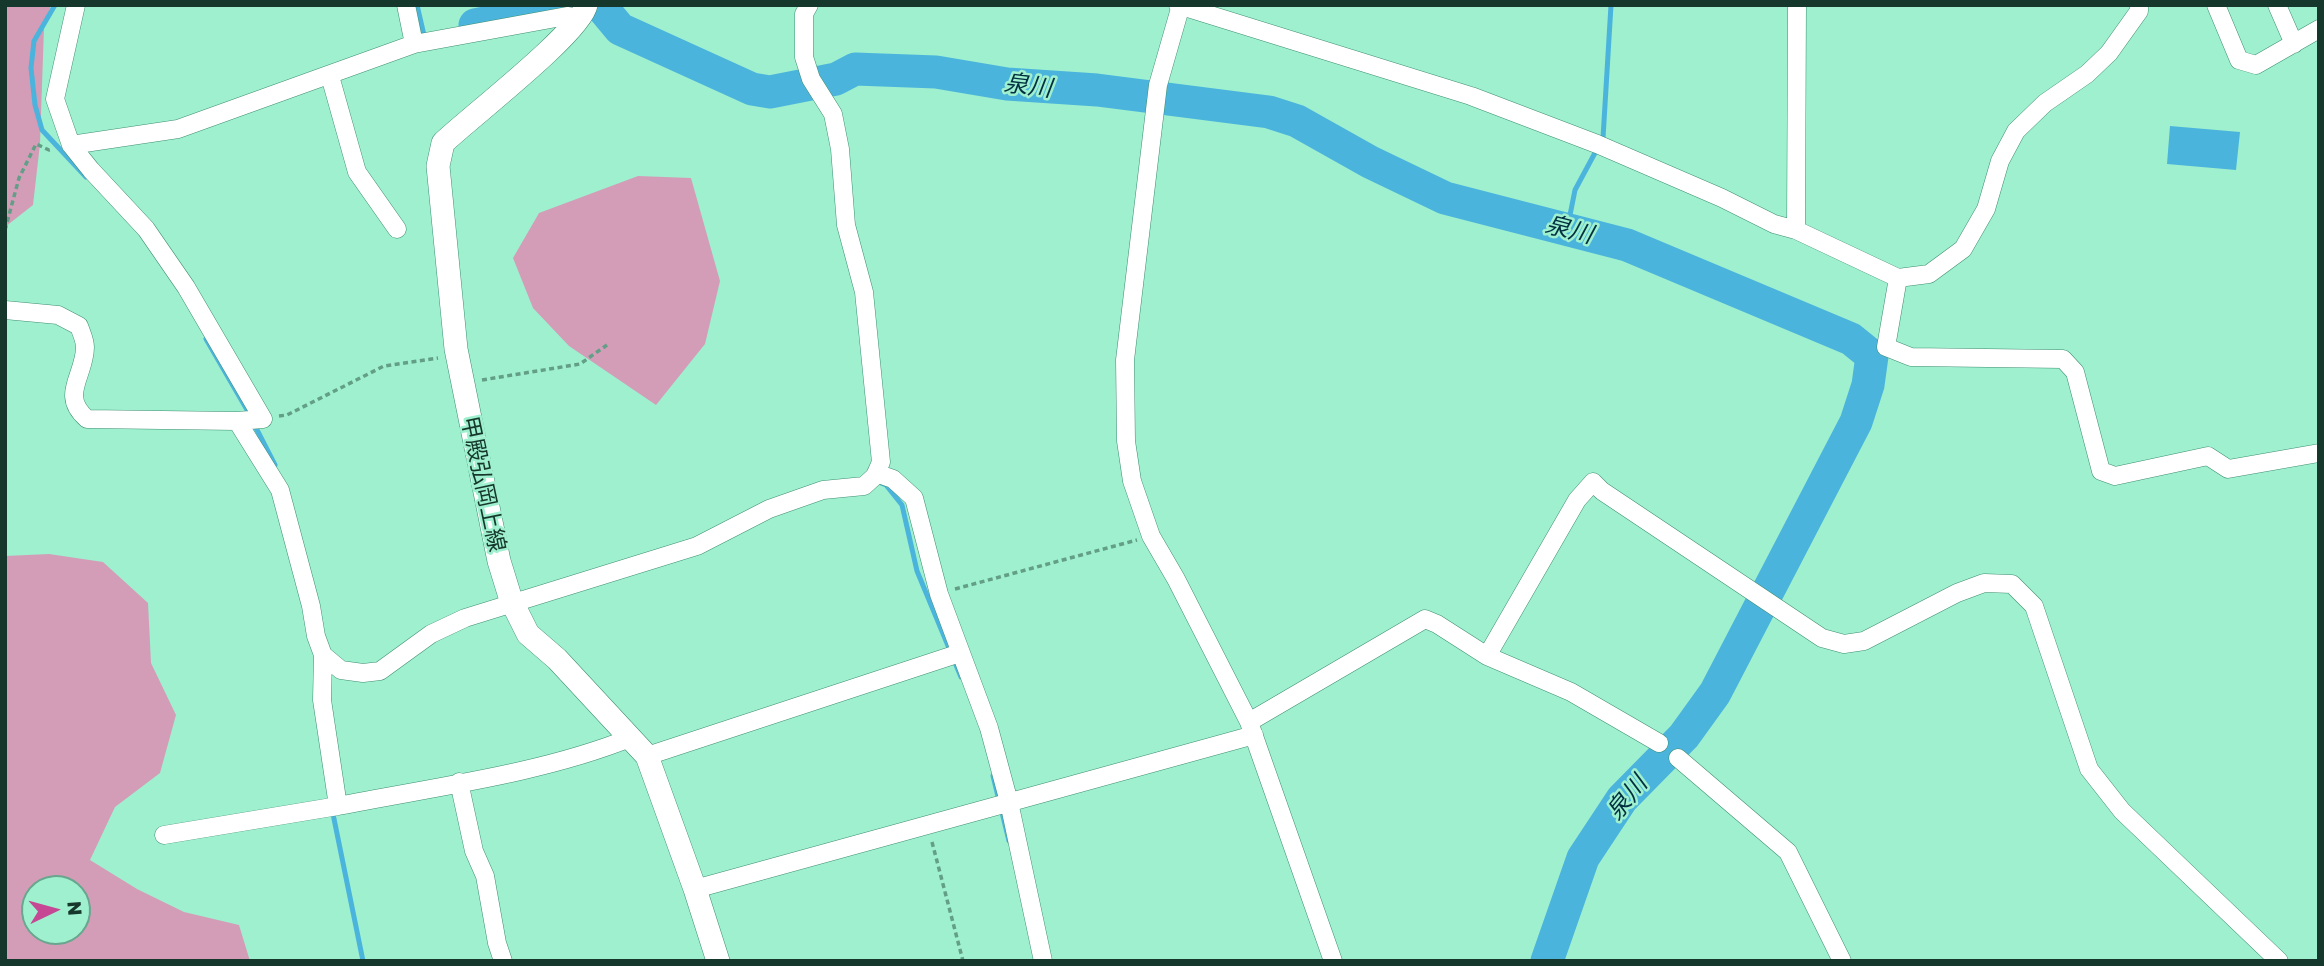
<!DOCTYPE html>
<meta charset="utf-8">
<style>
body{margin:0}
#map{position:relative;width:2324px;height:966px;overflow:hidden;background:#9ff0cf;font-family:"Golos Text",sans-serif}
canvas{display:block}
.frame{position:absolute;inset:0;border:7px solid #16382c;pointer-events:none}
.north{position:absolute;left:21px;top:875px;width:70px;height:70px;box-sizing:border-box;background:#9ff0cf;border:2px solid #68a68e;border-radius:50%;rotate:85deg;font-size:19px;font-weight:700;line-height:28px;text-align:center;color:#16382c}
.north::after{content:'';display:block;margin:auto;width:24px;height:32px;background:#c64793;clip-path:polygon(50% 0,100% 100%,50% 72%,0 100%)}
</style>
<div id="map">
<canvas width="2324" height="966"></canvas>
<div class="frame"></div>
<div class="north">N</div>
</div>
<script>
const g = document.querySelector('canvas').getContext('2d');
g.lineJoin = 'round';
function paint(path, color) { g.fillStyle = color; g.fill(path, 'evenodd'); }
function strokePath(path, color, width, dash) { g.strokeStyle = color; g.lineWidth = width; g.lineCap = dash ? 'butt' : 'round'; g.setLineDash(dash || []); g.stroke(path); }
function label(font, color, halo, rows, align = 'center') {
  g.font = font + ' "Golos Text","Noto Sans JP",sans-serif'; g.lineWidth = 5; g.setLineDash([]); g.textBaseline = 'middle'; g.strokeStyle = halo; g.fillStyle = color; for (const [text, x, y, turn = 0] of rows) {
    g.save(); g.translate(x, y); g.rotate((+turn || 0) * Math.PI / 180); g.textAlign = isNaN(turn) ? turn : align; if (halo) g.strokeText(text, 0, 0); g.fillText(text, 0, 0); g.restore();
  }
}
paint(new Path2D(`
 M 5,5 L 51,5 L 44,27 L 40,144 L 33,205 L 5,227 Z
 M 638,176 L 691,178 L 720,281 L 705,344 L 656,405 L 569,346 L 533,308 L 513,258 L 539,213 Z
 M 49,554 L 103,562 L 148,603 L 151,663 L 176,715 L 160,773 L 115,807 L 90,860 L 137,889 L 184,912 L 239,925 L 250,961 L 5,961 L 5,556 ZM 35,889 L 77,889 L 77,931 L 35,931 Z`), '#d39db8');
paint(new Path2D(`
 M 2170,126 L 2240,132 L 2236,170 L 2167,164 Z`), '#4bb4dd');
strokePath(new Path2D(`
 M 55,5 L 34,41 L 31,68 L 35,105 L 42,130 L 86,177
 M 417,5 L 424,35
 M 1567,230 L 1575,190 L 1603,138 L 1611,5
 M 206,339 L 250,415
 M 254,424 L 275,465
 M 881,483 L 886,485 L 902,505 L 917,571 L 961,677
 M 993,776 L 1009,841
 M 332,809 L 363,961`), '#4bb4dd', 5);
strokePath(new Path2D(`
 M 600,5 L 620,29 L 752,89 L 770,92 L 836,79 L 855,69 L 936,72 L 1007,84 L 1097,90 L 1269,112 L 1297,121 L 1370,162 L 1445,198 L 1627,245 L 1851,339 L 1872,356 L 1868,385 L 1856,422 L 1715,693 L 1684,736 L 1622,799 L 1583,858 L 1547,961
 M 475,25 L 572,5`), '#4bb4dd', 33);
const minor = new Path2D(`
 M 76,5 L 55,99 L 71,145 L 91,170 L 146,229 L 186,287 L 263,419 L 237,421 L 280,490 L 311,606 L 316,636 L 323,655 L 341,670 L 363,673 L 380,671 L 431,634 L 465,618 L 697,546 L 769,509 L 823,490 L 864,486 L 875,476 L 881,462 L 864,292 L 846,225 L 840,149 L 833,114 L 811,79 L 804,57 L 804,14 L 809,5
 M 406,5 L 414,44 L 567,16 L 580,18
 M 1178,5 L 1471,96 L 1597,144 L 1722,198 L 1774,224 L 1796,230 L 1898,278 L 1929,274 L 1963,249 L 1986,209 L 2000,161 L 2016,131 L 2045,103 L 2087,74 L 2109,53 L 2139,11 L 2139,5
 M 1181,5 L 1158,85 L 1125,360 L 1126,441 L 1132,481 L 1151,536 L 1176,579 L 1249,722 L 1333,961
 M 2216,5 L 2239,60 L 2256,65 L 2319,29
 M 2277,5 L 2294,44
 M 330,76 L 357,172 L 397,229
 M 71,145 L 178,129 L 414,44
 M 1796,230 L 1797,5
 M 1898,278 L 1886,347 L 1911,357 L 2063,359 L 2075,372 L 2101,471 L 2115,476 L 2208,456 L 2228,469 L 2319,453
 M 5,310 L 58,315 L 79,326 C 81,332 85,340 85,347 C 85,376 59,395 87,419 L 237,421
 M 876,473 L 893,479 L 914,498 L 939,594 L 989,728 L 1009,802 L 1043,961
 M 323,655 L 322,700 L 338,806 C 433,787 540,774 630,738
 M 1487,656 L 1577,500 L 1593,482 L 1602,491 L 1822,638 L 1844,644 L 1864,641 L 1957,593 L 1984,583 L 2012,584 L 2034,606 L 2089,769 L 2122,811 L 2279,961
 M 1249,722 L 1425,619 L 1437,624 L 1487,656 L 1571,692 L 1659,743
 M 647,756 L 960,653
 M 1678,758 L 1788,852 L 1842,961
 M 459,782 L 474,851 L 485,876 L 497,943 L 503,961
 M 164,835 L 338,806
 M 695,889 L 1254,735`);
const major = new Path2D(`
 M 586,5 C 581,32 469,118 443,143 L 438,166 L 456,349 L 499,561 L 511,600 L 528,634 L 557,659 L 647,756 L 695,889 L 718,961`);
strokePath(minor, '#3e8f72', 19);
strokePath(major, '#3e8f72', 24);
strokePath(new Path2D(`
 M 5,230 L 19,178 L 36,144 L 49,150 L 53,149
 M 482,380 L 580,364 L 607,345
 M 279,416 L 287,415 L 384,366 L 438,358
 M 955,589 L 1137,540
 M 932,842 L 963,961`), '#639f87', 3.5, [5, 3.5]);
strokePath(minor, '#fff', 18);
strokePath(major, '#fff', 23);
label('23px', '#16382c', '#9ff0cf', [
 ["甲殿弘岡上線",483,484,78]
]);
label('italic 24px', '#002f40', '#9ff0cf', [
 ["泉川",1028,86,7],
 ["泉川",1569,230,14],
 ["泉川",1627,798,-51]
]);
</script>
